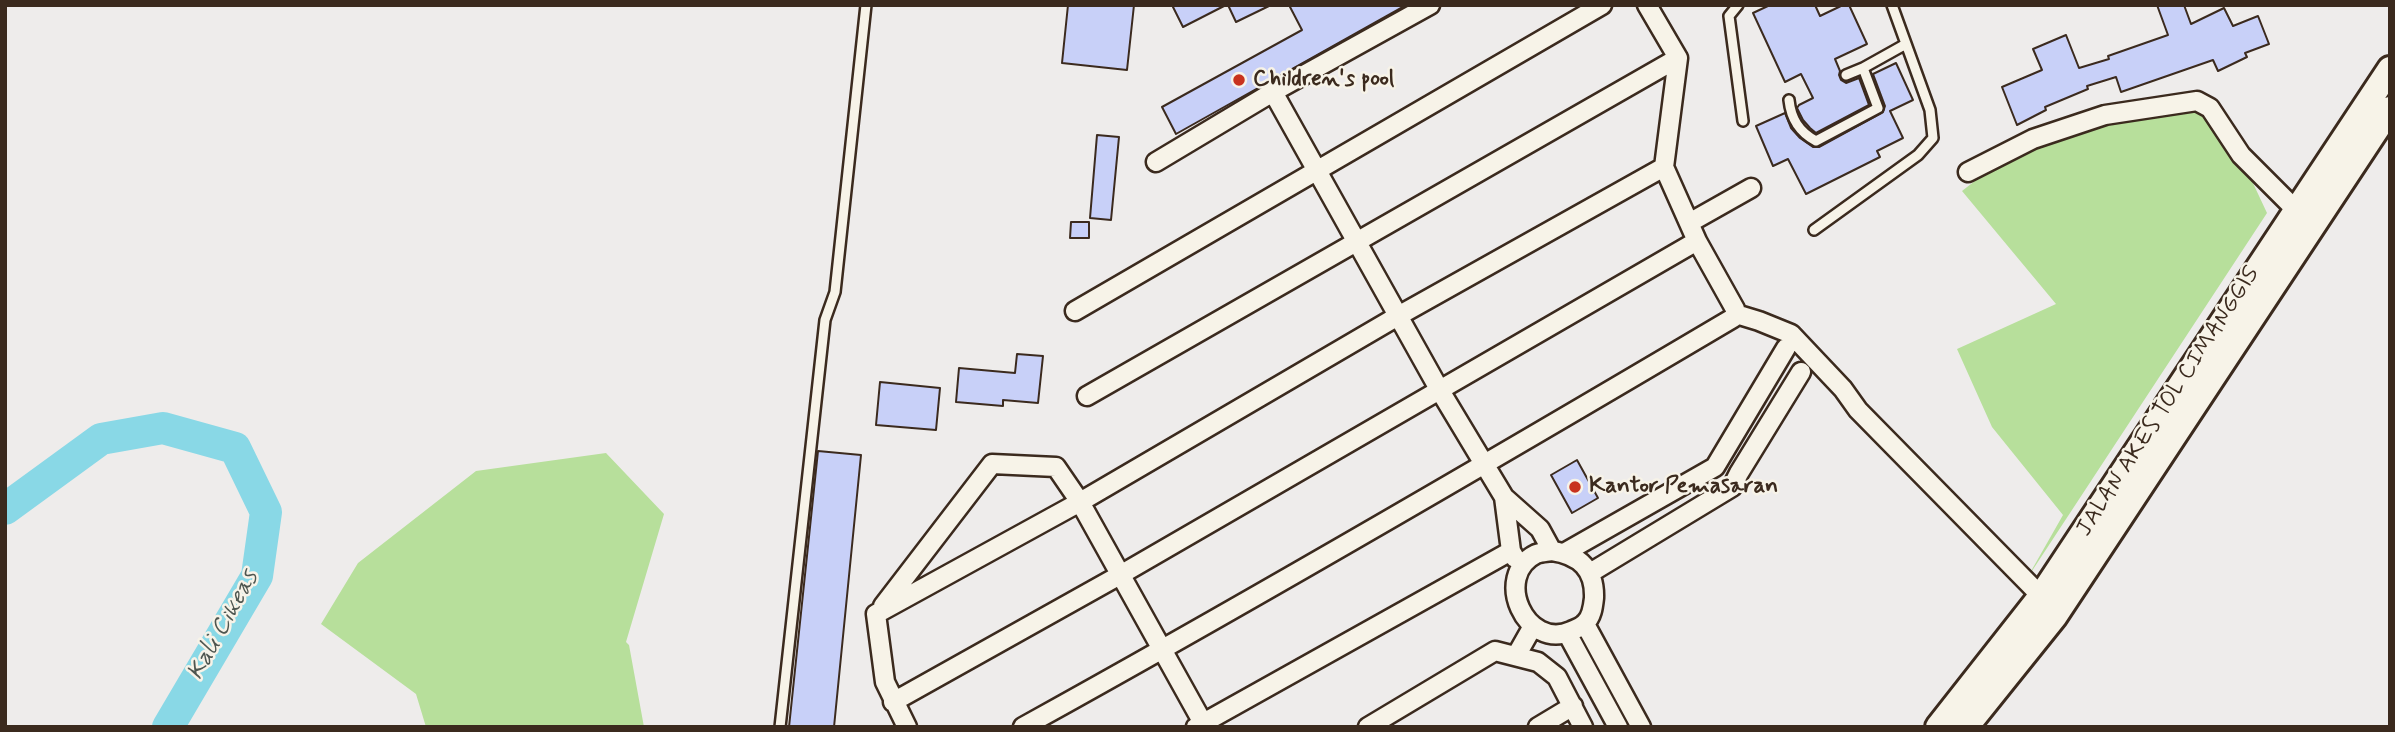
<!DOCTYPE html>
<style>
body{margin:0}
#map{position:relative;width:2395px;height:732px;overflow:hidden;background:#eeeceb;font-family:Mynerve,sans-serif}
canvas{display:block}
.frame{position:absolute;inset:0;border:7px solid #3b2a1e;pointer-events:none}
</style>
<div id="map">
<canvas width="2395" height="732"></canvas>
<div class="frame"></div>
</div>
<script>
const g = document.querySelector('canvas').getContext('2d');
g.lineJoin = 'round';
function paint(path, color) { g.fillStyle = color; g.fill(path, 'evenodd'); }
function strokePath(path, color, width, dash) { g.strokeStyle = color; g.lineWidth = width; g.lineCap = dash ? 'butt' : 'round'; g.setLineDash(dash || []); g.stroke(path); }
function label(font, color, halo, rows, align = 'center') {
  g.font = font + ' Mynerve,sans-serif'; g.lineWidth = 5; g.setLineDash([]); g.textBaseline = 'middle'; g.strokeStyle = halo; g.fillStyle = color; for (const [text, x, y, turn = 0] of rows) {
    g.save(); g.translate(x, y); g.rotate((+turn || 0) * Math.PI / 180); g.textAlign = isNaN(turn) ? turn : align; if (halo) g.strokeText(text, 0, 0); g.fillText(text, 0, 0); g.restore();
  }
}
paint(new Path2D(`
 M 2214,100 L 2267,213 L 2026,580 L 2063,515 L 1992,427 L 1957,349 L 2056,304 L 1962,191 L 1985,173 L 2096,122 Z
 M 606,453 L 664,514 L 626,642 L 629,645 L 644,727 L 426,727 L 416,694 L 321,624 L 358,563 L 476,471 Z`), '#b7df9b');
strokePath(new Path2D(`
 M 5,509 L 101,439 L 163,428 L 235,448 L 266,512 L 257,576 L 168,727`), '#89d8e6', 32);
const building = new Path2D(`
 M 1068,5 L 1134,5 L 1127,70 L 1062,63 Z
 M 1172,5 L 1226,5 L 1183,27 Z
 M 1228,5 L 1271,5 L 1236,22 Z
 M 1289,5 L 1406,5 L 1176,134 L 1162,107 L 1302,30 Z
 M 1770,5 L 1815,5 L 1820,16 L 1843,5 L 1849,5 L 1867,44 L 1835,59 L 1840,71 L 1839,75 L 1841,80 L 1846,83 L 1859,78 L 1869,105 L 1816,133 L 1810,128 L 1803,120 L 1797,108 L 1799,105 L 1813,98 L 1801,74 L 1785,82 L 1753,13 Z
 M 2157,5 L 2184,5 L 2191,24 L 2224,8 L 2233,26 L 2258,16 L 2269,44 L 2245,53 L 2247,57 L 2218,71 L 2213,60 L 2121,92 L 2116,77 L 2087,86 L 2088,89 L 2045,107 L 2046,110 L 2017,125 L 2002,87 L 2042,70 L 2033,49 L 2066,35 L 2079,68 L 2109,59 L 2108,56 L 2168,35 Z
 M 1896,63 L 1913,100 L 1890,111 L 1903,138 L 1877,151 L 1880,157 L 1806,194 L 1788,159 L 1773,166 L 1756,126 L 1785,113 L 1791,128 L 1800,138 L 1813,147 L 1819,147 L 1883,112 L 1885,106 L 1873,74 Z
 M 1097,135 L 1119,137 L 1111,220 L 1090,218 Z
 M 1071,222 L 1089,222 L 1089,238 L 1070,238 Z
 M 1017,354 L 1043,356 L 1038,403 L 1003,400 L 1003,406 L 956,402 L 959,368 L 1015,373 Z
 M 880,382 L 940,388 L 936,430 L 876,425 Z
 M 818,451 L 861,455 L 834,727 L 789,727 Z
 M 1577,460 L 1598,498 L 1572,513 L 1551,475 Z`);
paint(building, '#c8d0f8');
strokePath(building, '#3b2a1e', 2);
const service = new Path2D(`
 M 1738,5 L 1729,16 L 1743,121
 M 1846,75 L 1863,68
 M 1789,100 C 1791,119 1799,132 1816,141 L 1878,108 L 1863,68 L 1906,44
 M 1814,230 L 1918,155 L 1933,138 L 1930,110 L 1892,5
 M 780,727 L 825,320 L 835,292 L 866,5`);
const minor = new Path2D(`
 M 1273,92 L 1439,389 L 1504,497 L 1540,529 L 1552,551
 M 1156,162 L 1273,92 L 1430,5
 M 1968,172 L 2033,139 L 2105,115 L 2197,101 L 2210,108 L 2241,155 L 2296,210
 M 1689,223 L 1751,188
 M 1075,311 L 1602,5
 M 1736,314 L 1759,321 L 1791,334 L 1843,389 L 1858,410 L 2041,596
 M 1087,396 L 1678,58
 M 1504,497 L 1511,551 L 1515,558
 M 1552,551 C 1580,555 1595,570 1594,598 C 1593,607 1592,617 1585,623 C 1582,627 1575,629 1571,631 C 1526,651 1492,576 1536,554 C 1541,552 1548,552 1552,551 Z
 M 1564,553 L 1715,467 L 1786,348
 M 1590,573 L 1732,487 L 1739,473 L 1801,372
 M 883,606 L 992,464 L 1056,467 L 1080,502 L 1203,723
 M 1585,624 L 1641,727
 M 1567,633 L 1618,727
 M 1516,656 L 1533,626
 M 893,702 L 1120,575 L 1697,241 L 1664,167 L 1678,58 L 1647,5
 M 907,727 L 885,682 L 876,614 L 1080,502 L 1398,316 L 1664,167
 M 1023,727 C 1262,595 1498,457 1733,318 L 1736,314 L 1735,309 L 1697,241
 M 1196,727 L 1511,551
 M 1368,727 L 1495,651 L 1538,662 L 1557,677 L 1583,727
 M 1538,727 L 1573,706`);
const secondary = new Path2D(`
 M 1938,727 L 2041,596 L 2390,69
 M 1966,727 L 2055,616 L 2390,109`);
strokePath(service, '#3b2a1e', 14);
strokePath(minor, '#3b2a1e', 23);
strokePath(secondary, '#3b2a1e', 30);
strokePath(service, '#f7f3e8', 9);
strokePath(minor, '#f7f3e8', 18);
strokePath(secondary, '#f7f3e8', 24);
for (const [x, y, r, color] of [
 [1239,80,7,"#c8321e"],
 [1575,487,7,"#c8321e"]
]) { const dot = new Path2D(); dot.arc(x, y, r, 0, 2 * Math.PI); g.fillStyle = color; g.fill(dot); strokePath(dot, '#f7f3e8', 2.5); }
label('bold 23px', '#3b2a1e', '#f7f3e8', [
 ["Children's pool",1253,80],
 ["Kantor Pemasaran",1589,487]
], 'left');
label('23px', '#3b2a1e', '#f7f3e8', [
 ["JALAN AKES TOL CIMANGGIS",2169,402,-57]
]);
label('italic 24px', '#4e5650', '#f7f3e8', [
 ["Kali Cikeas",224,626,-61]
]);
</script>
